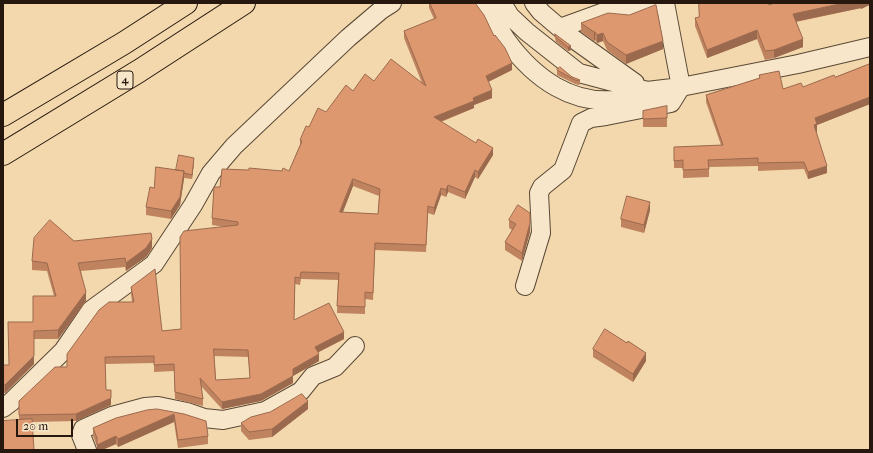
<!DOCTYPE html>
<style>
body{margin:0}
#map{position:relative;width:873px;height:453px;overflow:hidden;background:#f2d8ac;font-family:"IM FELL French Canon",serif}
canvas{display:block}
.frame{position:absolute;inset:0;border:4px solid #27180f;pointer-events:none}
.scale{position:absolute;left:16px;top:419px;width:57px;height:18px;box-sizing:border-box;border:2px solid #27180f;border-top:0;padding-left:5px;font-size:12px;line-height:14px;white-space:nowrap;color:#27180f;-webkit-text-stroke:3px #f7e6c9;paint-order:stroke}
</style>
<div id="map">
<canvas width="873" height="453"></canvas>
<div class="frame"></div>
<div class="scale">20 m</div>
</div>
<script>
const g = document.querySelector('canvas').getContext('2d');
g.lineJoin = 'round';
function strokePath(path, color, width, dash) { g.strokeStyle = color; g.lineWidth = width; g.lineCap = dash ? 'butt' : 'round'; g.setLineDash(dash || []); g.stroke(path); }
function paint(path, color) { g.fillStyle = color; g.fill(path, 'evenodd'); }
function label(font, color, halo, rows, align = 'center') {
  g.font = font + ' "IM FELL French Canon",serif'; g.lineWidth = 3; g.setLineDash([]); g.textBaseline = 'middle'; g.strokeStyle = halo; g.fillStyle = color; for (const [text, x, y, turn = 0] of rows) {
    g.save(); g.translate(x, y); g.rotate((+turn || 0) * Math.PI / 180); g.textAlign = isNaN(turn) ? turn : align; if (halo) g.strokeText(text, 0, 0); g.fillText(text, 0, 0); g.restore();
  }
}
const minor = new Path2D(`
 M 482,3 C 494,13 498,29 507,41 C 534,78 573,107 621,99 C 630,98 639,94 647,91
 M 502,3 L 510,16 L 527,32 L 579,73 L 647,91 L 681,87 L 798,64 L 870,47
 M 534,3 L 541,12 L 568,35 L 635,83
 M 560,28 L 607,11 L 626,13 L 654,3
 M 525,286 L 541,233 L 539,193 L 542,187 L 563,170 L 581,123 L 591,118 L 606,116 L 671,103 L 681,87 L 665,3
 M 3,408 L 11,402 L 63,351 L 91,310 L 154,264 L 193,205 L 211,173 L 234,146 L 348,38 L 381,10 L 392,3
 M 87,450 L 81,435 L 83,429 L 112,416 L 145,407 L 158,406 L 187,412 L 204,418 L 223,420 L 265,411 L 301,391 L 313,376 L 335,367 L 355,346`);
const highway = new Path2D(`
 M 3,115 L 124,43 L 186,3
 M 3,154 L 139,71 L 244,3`);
strokePath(minor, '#5a4836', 20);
strokePath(highway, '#27180f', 24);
strokePath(minor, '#f7e6c9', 18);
strokePath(highway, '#f2d8ac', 22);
paint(new Path2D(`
 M 429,3 L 475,3 L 512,70 L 488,82 L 492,98 L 474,105 L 474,108 L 441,122 L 493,155 L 478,179 L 475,177 L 465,199 L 448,192 L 446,197 L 441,195 L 434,215 L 428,213 L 426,252 L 375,250 L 373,300 L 365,299 L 365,314 L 337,313 L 338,280 L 301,279 L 300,285 L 295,284 L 294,320 L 344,339 L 318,352 L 319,361 L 293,376 L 293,383 L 261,401 L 222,409 L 201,386 L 203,399 L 203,406 L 175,399 L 174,371 L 154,372 L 154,363 L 105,364 L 106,390 L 111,405 L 76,421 L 32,422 L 19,420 L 19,401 L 67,367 L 132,302 L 131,294 L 131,287 L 162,331 L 181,329 L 224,227 L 212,225 L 212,218 L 220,187 L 249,170 L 289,171 L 300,145 L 300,140 L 309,127 L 326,112 L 353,91 L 374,81 L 422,83 L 404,38 L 404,31 L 434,19 L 429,8 ZM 353,186 L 379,196 L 378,214 L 343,212 ZM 214,356 L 248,357 L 250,378 L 216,380 Z
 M 774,3 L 870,3 L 861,9 L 861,8 L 796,22 L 803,47 L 774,58 L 765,60 L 757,39 L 707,58 L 695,26 L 695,18 L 699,17 L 768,4 L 769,5 Z
 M 581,23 L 663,49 L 626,64 L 607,50 L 603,41 L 597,43 L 595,40 L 594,41 L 581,32 Z
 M 555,34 L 571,46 L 571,50 L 568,51 L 556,42 L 555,38 Z
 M 870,64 L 870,105 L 870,104 L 817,125 L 817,132 L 816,132 L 827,173 L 808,179 L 804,169 L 758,171 L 758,166 L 709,167 L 709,177 L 683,178 L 683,168 L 674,168 L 674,147 L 721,145 L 706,102 L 706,95 L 759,78 L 759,75 L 783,89 L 803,87 L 835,77 Z
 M 557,70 L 580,80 L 580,84 L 579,85 L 575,84 L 557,75 Z
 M 667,106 L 667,127 L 643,127 L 643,111 Z
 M 194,162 L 192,179 L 184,178 L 180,205 L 171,219 L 146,215 L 146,207 L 154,188 L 176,170 Z
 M 650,210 L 644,233 L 621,227 L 621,219 Z
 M 509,220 L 530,232 L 522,261 L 505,250 L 505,242 L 512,230 L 509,228 Z
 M 74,241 L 152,248 L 146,257 L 126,271 L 125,267 L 81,271 L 86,301 L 58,339 L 34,339 L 34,364 L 5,393 L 3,393 L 3,365 L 9,365 L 33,322 L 54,296 L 47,271 L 32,270 L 32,261 Z
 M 627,343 L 646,361 L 633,382 L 593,357 L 593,349 Z
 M 308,409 L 272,437 L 249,440 L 241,431 L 241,423 Z
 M 184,414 L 208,436 L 208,444 L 178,448 L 174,422 L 118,447 L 116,444 L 102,450 L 97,450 L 97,446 L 93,436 L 93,428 Z`), '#bf835f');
paint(new Path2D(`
 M 844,3 L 861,3 L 861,8 L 793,22 L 793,14 Z
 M 861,3 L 870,3 L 870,5 L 861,9 Z
 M 757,30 L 757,39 L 707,58 L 707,50 Z
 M 594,32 L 595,32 L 595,40 L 594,41 Z
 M 603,33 L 603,41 L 597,43 L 597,35 Z
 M 803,39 L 803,47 L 774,58 L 774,50 Z
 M 663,41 L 663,49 L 626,64 L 626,55 Z
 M 571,46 L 571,50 L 568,51 L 568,47 Z
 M 512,63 L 512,70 L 486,83 L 486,76 Z
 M 492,90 L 492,98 L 474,105 L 474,108 L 434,124 L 434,117 L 473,98 Z
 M 870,97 L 870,104 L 817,125 L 817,132 L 814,133 L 815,118 Z
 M 493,148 L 493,155 L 478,179 L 478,172 Z
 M 194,158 L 194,162 L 192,179 L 192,175 Z
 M 827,166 L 827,173 L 808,179 L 808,172 Z
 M 475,170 L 475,177 L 465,199 L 465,192 Z
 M 184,171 L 184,179 L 180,205 L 171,219 L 171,211 Z
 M 353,179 L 353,186 L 340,219 L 340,212 Z
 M 448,185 L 448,192 L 446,197 L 446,190 Z
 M 441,188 L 441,195 L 434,215 L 434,208 Z
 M 650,202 L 650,210 L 644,233 L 644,225 Z
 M 530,223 L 530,232 L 522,261 L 522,253 Z
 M 152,239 L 152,248 L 146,257 L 126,271 L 126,263 Z
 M 86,292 L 86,301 L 58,339 L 58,330 Z
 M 344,332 L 344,339 L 315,354 L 315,347 Z
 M 646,353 L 646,361 L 633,382 L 633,374 Z
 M 319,354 L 319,361 L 293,376 L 293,369 Z
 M 34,356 L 34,364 L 5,393 L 5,385 Z
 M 293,376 L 293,383 L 261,401 L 222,409 L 222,402 Z
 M 111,398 L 111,405 L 76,421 L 76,414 Z
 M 308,401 L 308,409 L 272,437 L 272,429 Z
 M 174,414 L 174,422 L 118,447 L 118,439 Z
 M 116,436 L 116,444 L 102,450 L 97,450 L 97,445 Z`), '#9b6a4e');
const building = new Path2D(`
 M 430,3 L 475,3 L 484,15 L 494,36 L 495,35 L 505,48 L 512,63 L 486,76 L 492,90 L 473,98 L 474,101 L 434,117 L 476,143 L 478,139 L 493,148 L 478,172 L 475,170 L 465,192 L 448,185 L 446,190 L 441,188 L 434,208 L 428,206 L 426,245 L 375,243 L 373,293 L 365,292 L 365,307 L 337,306 L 339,273 L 301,272 L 300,278 L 295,277 L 294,320 L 329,303 L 344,332 L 315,347 L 319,354 L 293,369 L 293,376 L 261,394 L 222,402 L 200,378 L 203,399 L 175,392 L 174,364 L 154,365 L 154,356 L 105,357 L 106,390 L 111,390 L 111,398 L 76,414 L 19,415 L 19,401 L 55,367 L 67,367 L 67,354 L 99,310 L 109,302 L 134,302 L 131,287 L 155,269 L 162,331 L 181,329 L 180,237 L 184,231 L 238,225 L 238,222 L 212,218 L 214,187 L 220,187 L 222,169 L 249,170 L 249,168 L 282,171 L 283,168 L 289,171 L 302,141 L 300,140 L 306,126 L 309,127 L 318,108 L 326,112 L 346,85 L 353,91 L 365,74 L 374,81 L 391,59 L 426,86 L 404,31 L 436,18 ZM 353,179 L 380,189 L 378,214 L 340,212 ZM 214,349 L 248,350 L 250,378 L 216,380 Z
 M 699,3 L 768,3 L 769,5 L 774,3 L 844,3 L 793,14 L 803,39 L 774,50 L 765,51 L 757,30 L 707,50 L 695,18 L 699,17 Z
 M 656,5 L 663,41 L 626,55 L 607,42 L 603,33 L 597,35 L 595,32 L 594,32 L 581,23 L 608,13 L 629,15 Z
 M 555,34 L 571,46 L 568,47 L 556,37 Z
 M 870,64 L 870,98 L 870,97 L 815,118 L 817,124 L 814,125 L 827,166 L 808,172 L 804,162 L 758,163 L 758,158 L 708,160 L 709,169 L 683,170 L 683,160 L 674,161 L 674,147 L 723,145 L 706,95 L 760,78 L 759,75 L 779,71 L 783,89 L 801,83 L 803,87 L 834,75 L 835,77 Z
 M 560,67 L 572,77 L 580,80 L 579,81 L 575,80 L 557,70 Z
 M 667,106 L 667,118 L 643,119 L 643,111 Z
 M 179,155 L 194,158 L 192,175 L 184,173 L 184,171 L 176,170 Z
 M 156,167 L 184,171 L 180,197 L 171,211 L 146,207 L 150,187 L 154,188 Z
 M 627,196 L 650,202 L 644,225 L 621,219 Z
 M 518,205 L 530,213 L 530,223 L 522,253 L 505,242 L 516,224 L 509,220 Z
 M 50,220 L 74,241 L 151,233 L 152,239 L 146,248 L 126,263 L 125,258 L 78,263 L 86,292 L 58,330 L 34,331 L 34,356 L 5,385 L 3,385 L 3,365 L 9,365 L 8,322 L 33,322 L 33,296 L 56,296 L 47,263 L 32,261 L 34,238 Z
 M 605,329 L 627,343 L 628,341 L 646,353 L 633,374 L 593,349 Z
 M 302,394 L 308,401 L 272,429 L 249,432 L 241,423 L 251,417 L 270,412 Z
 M 157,409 L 184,414 L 206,421 L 208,436 L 178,440 L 174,414 L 118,439 L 116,436 L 97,445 L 97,438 L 93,428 L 116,418 L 147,410 Z
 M 32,419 L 34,450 L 3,450 L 3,421 Z`);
paint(building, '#de986f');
strokePath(building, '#9b6a4e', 1);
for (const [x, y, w] of [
 [125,80,16]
]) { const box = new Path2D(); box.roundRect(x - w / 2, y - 9, w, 18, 3); g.fillStyle = '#f7e6c9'; g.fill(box); strokePath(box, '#27180f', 1); }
label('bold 11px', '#27180f', null, [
 ["4",125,80]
]);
</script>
